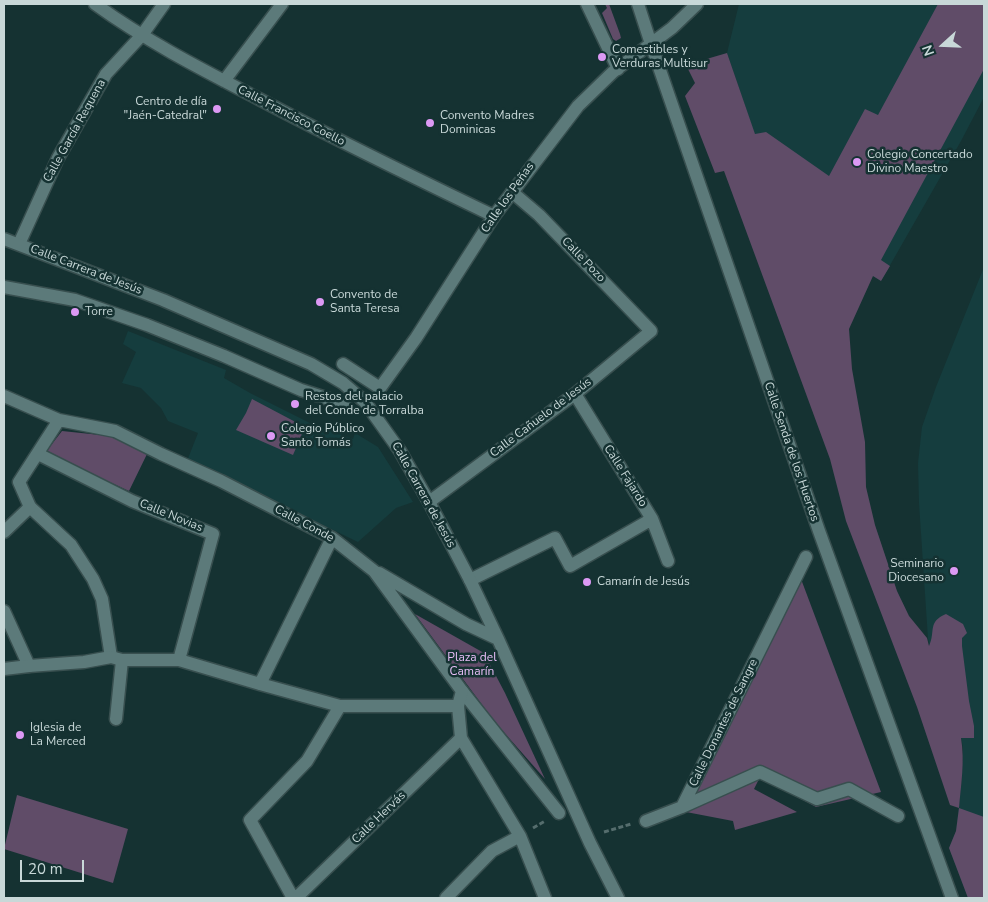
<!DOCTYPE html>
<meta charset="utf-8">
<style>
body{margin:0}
#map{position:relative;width:988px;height:902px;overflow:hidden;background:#153232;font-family:"Nunito Sans",sans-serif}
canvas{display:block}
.frame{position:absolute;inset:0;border:5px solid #c8d8d8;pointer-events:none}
.north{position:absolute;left:918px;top:20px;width:50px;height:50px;-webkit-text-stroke:4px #153232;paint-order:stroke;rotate:250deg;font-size:14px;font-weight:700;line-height:20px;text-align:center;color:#c8d8d8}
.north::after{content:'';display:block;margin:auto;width:18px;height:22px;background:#c8d8d8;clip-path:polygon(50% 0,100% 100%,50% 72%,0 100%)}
.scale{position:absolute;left:20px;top:860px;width:64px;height:22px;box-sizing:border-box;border:2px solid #c8d8d8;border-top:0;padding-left:6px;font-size:15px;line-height:18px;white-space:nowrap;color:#c8d8d8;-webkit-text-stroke:4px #153232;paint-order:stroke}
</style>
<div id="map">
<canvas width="988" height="902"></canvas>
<div class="frame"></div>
<div class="north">N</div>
<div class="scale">20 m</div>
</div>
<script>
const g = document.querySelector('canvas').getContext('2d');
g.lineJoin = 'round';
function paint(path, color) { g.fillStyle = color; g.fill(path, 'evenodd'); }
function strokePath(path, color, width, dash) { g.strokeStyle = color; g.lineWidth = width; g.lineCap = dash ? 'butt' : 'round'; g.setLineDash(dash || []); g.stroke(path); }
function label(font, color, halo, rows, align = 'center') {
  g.font = font + ' "Nunito Sans",sans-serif'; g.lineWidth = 5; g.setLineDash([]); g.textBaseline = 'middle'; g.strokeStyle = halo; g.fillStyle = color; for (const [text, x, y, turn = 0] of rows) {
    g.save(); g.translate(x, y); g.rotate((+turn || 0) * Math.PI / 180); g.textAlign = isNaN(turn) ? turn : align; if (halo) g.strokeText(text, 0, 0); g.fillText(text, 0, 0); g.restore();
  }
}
paint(new Path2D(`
 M 739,4 L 984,4 L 984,97 L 961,141 L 881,281 L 787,224 L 778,204 L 727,53 Z
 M 984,267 L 984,898 L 968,898 L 949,848 L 956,831 L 962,778 L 963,748 L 957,716 L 933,661 L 928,639 L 919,503 L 918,463 L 922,427 L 936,387 Z
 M 128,331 L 226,370 L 224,378 L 250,393 L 312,424 L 353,439 L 355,433 L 378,447 L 413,502 L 396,508 L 358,542 L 265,497 L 187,461 L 198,433 L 168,421 L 161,408 L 141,388 L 122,383 L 136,352 L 123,344 Z`), '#153d3e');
paint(new Path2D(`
 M 605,4 L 609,4 L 620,34 L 621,38 L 616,41 L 613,39 L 602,13 L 607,8 Z
 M 938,4 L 984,4 L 984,69 L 881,260 L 890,266 L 881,281 L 873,276 L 849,329 L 852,369 L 865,442 L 866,487 L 875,525 L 897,591 L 909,616 L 927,638 L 929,646 C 936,631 927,622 946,614 L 963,624 L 967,633 L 962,638 L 962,646 L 969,701 L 974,726 L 974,738 L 961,738 C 965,761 961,785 959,808 L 984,817 L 984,898 L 968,898 L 949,848 L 956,831 L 959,808 L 950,805 L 917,707 L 846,521 L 830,459 L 724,171 L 715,173 L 685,96 L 695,83 L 686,65 L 727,53 L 755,134 L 766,132 L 829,176 L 865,109 L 878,115 Z
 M 252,399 L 305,427 L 293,455 L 236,430 L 246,413 Z
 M 62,431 L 110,436 L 147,454 L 129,491 L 45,453 Z
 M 801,579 L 881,792 L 816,807 L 760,777 L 754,789 L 797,812 L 735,830 L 733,821 L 686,812 Z
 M 415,614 L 484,653 L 505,693 L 545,779 L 494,721 Z
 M 17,795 L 128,829 L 113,883 L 4,849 Z`), '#604c68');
const service = new Path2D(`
 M 30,507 L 71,545 L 93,579 L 102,599 L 111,657
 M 4,611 L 29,666`);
const pedestrian = new Path2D(`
 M 19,244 L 58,158 L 106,74 L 142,35
 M 4,287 L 75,300 L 147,325 L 224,356 L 301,390 L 335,401 L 345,402
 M 343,364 L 380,388 L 416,338 L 494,216
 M 575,394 L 652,519 L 668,561
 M 429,502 L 575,394 L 651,331 L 539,215 L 512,192
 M 470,580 L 555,538 L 570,566 L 652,519
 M 462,691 L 559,813
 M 682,807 L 760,772 L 817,799 L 849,789 L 898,816
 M 646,821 L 682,807 L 806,557`);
const minor = new Path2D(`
 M 95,4 C 146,41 203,70 259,99 C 337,140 415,178 494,216 L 578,106 L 613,72 L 672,28 L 697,4
 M 587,4 L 618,69
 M 638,4 L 651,44 L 819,531 L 952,898
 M 142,35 L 164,4
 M 224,81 L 282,4
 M 4,239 L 163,300 L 311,364 L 343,383 L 365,402 L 400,451 L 429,502 L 470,580 L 498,639 L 590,843 L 618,898
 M 4,396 L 59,420 L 115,431 L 161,454 L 221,481 L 332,538 L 374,571 L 462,691 L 458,706 L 461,738 L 520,836 L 545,898
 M 38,454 L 132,501 L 213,534 L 179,660
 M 4,532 L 30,507 L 19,482 L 59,420
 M 379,573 L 466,624 L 498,639
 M 4,669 L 29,666 L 84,662 L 111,657 L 122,660 L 179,660 L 260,684 L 340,706 L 458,706
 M 260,684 L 332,538
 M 116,719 L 122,660
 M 293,898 L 250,820 L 307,761 L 340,706
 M 296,898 L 461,738
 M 446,898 L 492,851 L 520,836`);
strokePath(service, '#384f4f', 15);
strokePath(pedestrian, '#384f4f', 15);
strokePath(minor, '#384f4f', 15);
strokePath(new Path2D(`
 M 533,828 L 545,821
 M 604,832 L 631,824`), '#556d6d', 3, [5, 2.5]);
strokePath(service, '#5c7a7a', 12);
strokePath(pedestrian, '#5c7a7a', 12);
strokePath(minor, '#5c7a7a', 12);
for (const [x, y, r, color] of [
 [602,57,5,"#dc99f4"],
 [217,109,5,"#dc99f4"],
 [430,123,5,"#dc99f4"],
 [857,162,5,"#dc99f4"],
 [320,302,5,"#dc99f4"],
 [75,312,5,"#dc99f4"],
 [295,404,5,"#dc99f4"],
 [271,436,5,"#dc99f4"],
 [954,571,5,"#dc99f4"],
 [587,582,5,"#dc99f4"],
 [20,735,5,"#dc99f4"]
]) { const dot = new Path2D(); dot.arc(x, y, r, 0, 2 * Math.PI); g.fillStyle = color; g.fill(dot); strokePath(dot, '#153232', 2); }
label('12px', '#c8d8d8', '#153232', [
 ["Comestibles y",612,50],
 ["Verduras Multisur",612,64],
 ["Centro de día",207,102,"right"],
 ["\"Jaén-Catedral\"",207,116,"right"],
 ["Convento Madres",440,116],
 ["Dominicas",440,130],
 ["Colegio Concertado",867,155],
 ["Divino Maestro",867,169],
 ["Convento de",330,295],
 ["Santa Teresa",330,309],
 ["Torre",85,312],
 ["Restos del palacio",305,397],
 ["del Conde de Torralba",305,411],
 ["Colegio Público",281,429],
 ["Santo Tomás",281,443],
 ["Seminario",944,564,"right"],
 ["Diocesano",944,578,"right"],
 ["Camarín de Jesús",597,582],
 ["Iglesia de",30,728],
 ["La Merced",30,742]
], 'left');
label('12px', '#c8d8d8', '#153232', [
 ["Calle Francisco Coello",291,116,27],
 ["Calle García Requena",75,131,-61],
 ["Calle los Peñas",508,198,-55],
 ["Calle Pozo",583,260,46],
 ["Calle Carrera de Jesús",86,270,21],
 ["Calle Cañuelo de Jesús",541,418,-37],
 ["Calle Senda de los Huertos",791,452,71],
 ["Calle Fajardo",625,476,58],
 ["Calle Carrera de Jesús",423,495,61],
 ["Calle Novias",171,516,22],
 ["Calle Conde",304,524,28],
 ["Calle Donantes de Sangre",724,723,-64],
 ["Calle Hervás",379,818,-44]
]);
label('12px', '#e9bef8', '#153232', [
 ["Plaza del",472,658],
 ["Camarín",472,672]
]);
</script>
